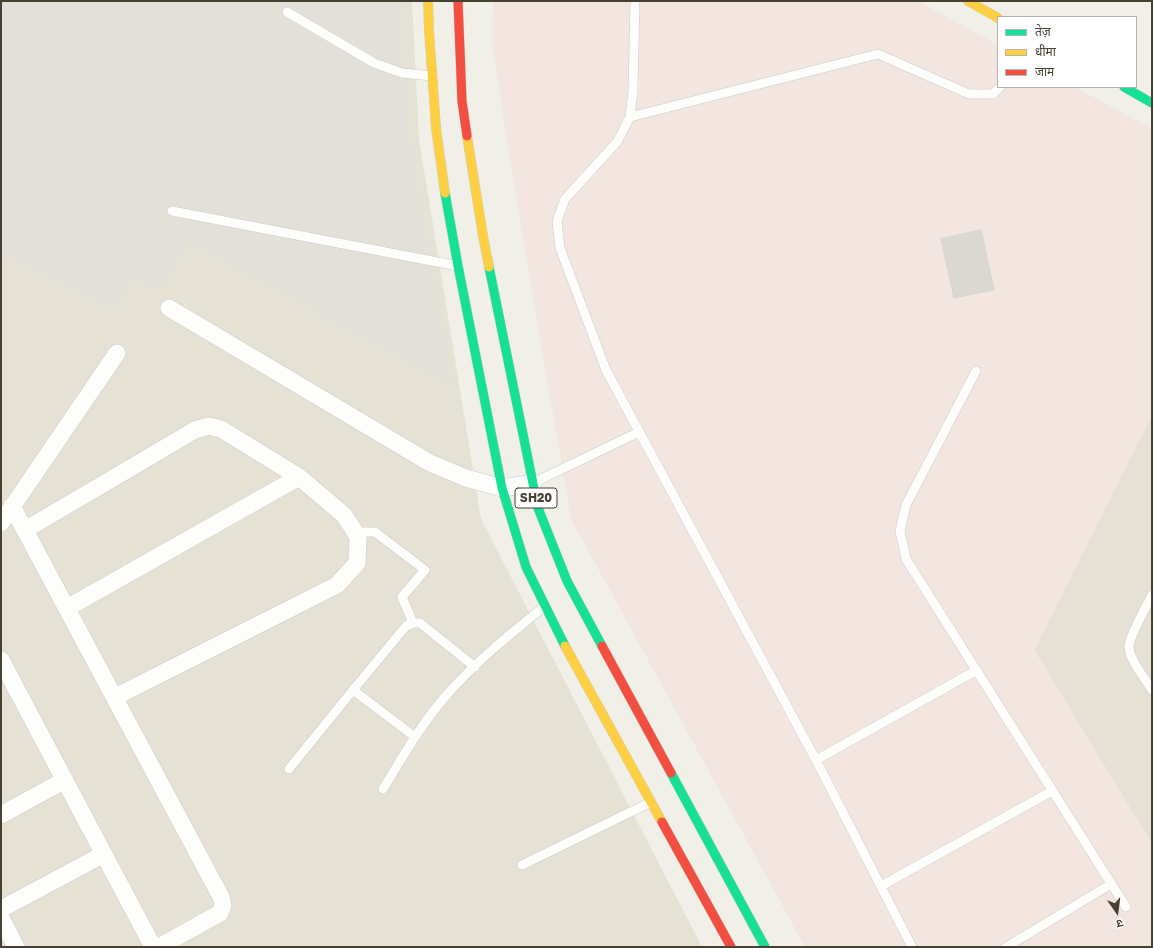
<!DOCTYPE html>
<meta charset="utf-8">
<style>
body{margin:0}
#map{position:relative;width:1153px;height:948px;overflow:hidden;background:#f0efe8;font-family:"Golos Text","Noto Sans Devanagari",sans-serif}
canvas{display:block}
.frame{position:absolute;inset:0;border:2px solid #474134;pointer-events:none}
.legend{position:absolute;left:997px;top:16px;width:140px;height:72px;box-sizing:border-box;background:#fff;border:1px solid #b5b3ae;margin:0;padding:5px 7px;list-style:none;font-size:12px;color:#474134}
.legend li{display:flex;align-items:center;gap:8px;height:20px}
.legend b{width:20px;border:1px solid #b5b3ae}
.north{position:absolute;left:1097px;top:892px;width:40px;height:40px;-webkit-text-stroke:3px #fff;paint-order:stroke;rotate:166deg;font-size:11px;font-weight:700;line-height:16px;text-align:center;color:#474134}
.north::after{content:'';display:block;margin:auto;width:14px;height:18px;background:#474134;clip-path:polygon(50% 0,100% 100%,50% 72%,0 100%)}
</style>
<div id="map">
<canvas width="1153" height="948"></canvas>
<div class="frame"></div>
<ul class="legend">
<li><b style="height:5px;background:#16e098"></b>तेज़</li>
<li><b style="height:5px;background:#ffcf43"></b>धीमा</li>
<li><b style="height:5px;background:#f24e42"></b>जाम</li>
</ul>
<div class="north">उ</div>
</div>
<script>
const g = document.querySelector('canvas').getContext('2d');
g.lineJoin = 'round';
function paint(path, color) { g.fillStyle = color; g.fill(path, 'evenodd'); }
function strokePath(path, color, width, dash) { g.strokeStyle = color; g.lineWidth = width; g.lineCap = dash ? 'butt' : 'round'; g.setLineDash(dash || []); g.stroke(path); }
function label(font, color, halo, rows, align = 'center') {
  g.font = font + ' "Golos Text",sans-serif'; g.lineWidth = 3; g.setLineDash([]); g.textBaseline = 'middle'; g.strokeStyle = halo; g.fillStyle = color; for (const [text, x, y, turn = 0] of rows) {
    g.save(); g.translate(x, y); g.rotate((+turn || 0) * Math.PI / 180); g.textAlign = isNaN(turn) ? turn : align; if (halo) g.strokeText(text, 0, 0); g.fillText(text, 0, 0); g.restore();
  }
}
paint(new Path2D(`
 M 1,1 L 412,1 L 419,139 L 481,519 L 702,947 L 1,947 Z
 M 1152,414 L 1152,844 L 1034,650 Z`), '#e5e1d5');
paint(new Path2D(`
 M 1,1 L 398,1 L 410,140 L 453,386 L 188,241 L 162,288 L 129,280 L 115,309 L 1,252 Z`), '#e3e0d9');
paint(new Path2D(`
 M 493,1 L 918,1 L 998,45 L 998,87 L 1075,87 L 1152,129 L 1152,414 L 1034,650 L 1152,844 L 1152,946 L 1150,947 L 805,947 L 571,519 L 517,203 L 492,43 Z`), '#f3e5df');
const building = new Path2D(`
 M 981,230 L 994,290 L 954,298 L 941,239 Z`);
paint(building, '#dad8d1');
strokePath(building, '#d9d6ce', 1);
const lane = new Path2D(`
 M 635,1 L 633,91 L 630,117 L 617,142 L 565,199 L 557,221 L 560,248 L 606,370 L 816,760 L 912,947
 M 287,12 L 374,63 L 402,73 L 432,76
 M 630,117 L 878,54 L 969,94 L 993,94 L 1000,87
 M 172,211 L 458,266
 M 976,371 L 906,505 L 900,531 L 906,559 L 1126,907
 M 533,483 L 639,432
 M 354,532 L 375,532 L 425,570 L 402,597 L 413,623
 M 1152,595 C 1147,605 1129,637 1129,646 C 1129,660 1145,678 1152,690
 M 353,690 L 415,737
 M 816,760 L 977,670
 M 289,769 L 353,690 L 406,626 L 413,623 L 420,623 L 475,667
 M 383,789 C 402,758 420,726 444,698 C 473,664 510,634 545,606
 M 522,865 L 651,802
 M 881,886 L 1052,791
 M 1006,947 L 1111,884`);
const street = new Path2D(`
 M 169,308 L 430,463 L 466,478 L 502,488 L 533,483
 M 12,506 L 221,897 L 223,905 L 220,913 L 159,947
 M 1,523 L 117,353
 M 25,530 L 195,430 L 209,426 L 221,429 L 299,477 L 344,515 L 358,537 L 357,563 L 337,585 L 115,697
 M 67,608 L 299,477
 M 1,660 L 153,947
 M 1,815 L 65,780
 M 1,909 L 104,854
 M 1,918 L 16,947`);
const fast = new Path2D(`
 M 1124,87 L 1152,103
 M 445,193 L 458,266 L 502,488 L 526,567 L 565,646
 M 489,267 L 538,508 L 567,581 L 602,646
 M 671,773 L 765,947`);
const slow = new Path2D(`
 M 428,1 L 429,30 L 436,128 L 445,193
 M 968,1 L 998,18
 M 467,136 L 483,236 L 489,267
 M 565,646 L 662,822`);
const jam = new Path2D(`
 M 458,1 L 462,101 L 467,136
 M 602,646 L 671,773
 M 662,822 L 731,947`);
strokePath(lane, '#ceccc6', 10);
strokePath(street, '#ceccc6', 18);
strokePath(fast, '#d4cdb4', 10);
strokePath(slow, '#d4cdb4', 10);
strokePath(jam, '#d4cdb4', 10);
strokePath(lane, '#fdfdfc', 9);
strokePath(street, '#fdfdfc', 17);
strokePath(fast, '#16e098', 9);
strokePath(slow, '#ffcf43', 9);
strokePath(jam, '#f24e42', 9);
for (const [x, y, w] of [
 [536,498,42]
]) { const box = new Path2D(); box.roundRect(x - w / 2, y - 10, w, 20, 3); g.fillStyle = '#fff'; g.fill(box); strokePath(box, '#474134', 1); }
label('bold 12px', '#474134', null, [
 ["SH20",536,498]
]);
</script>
